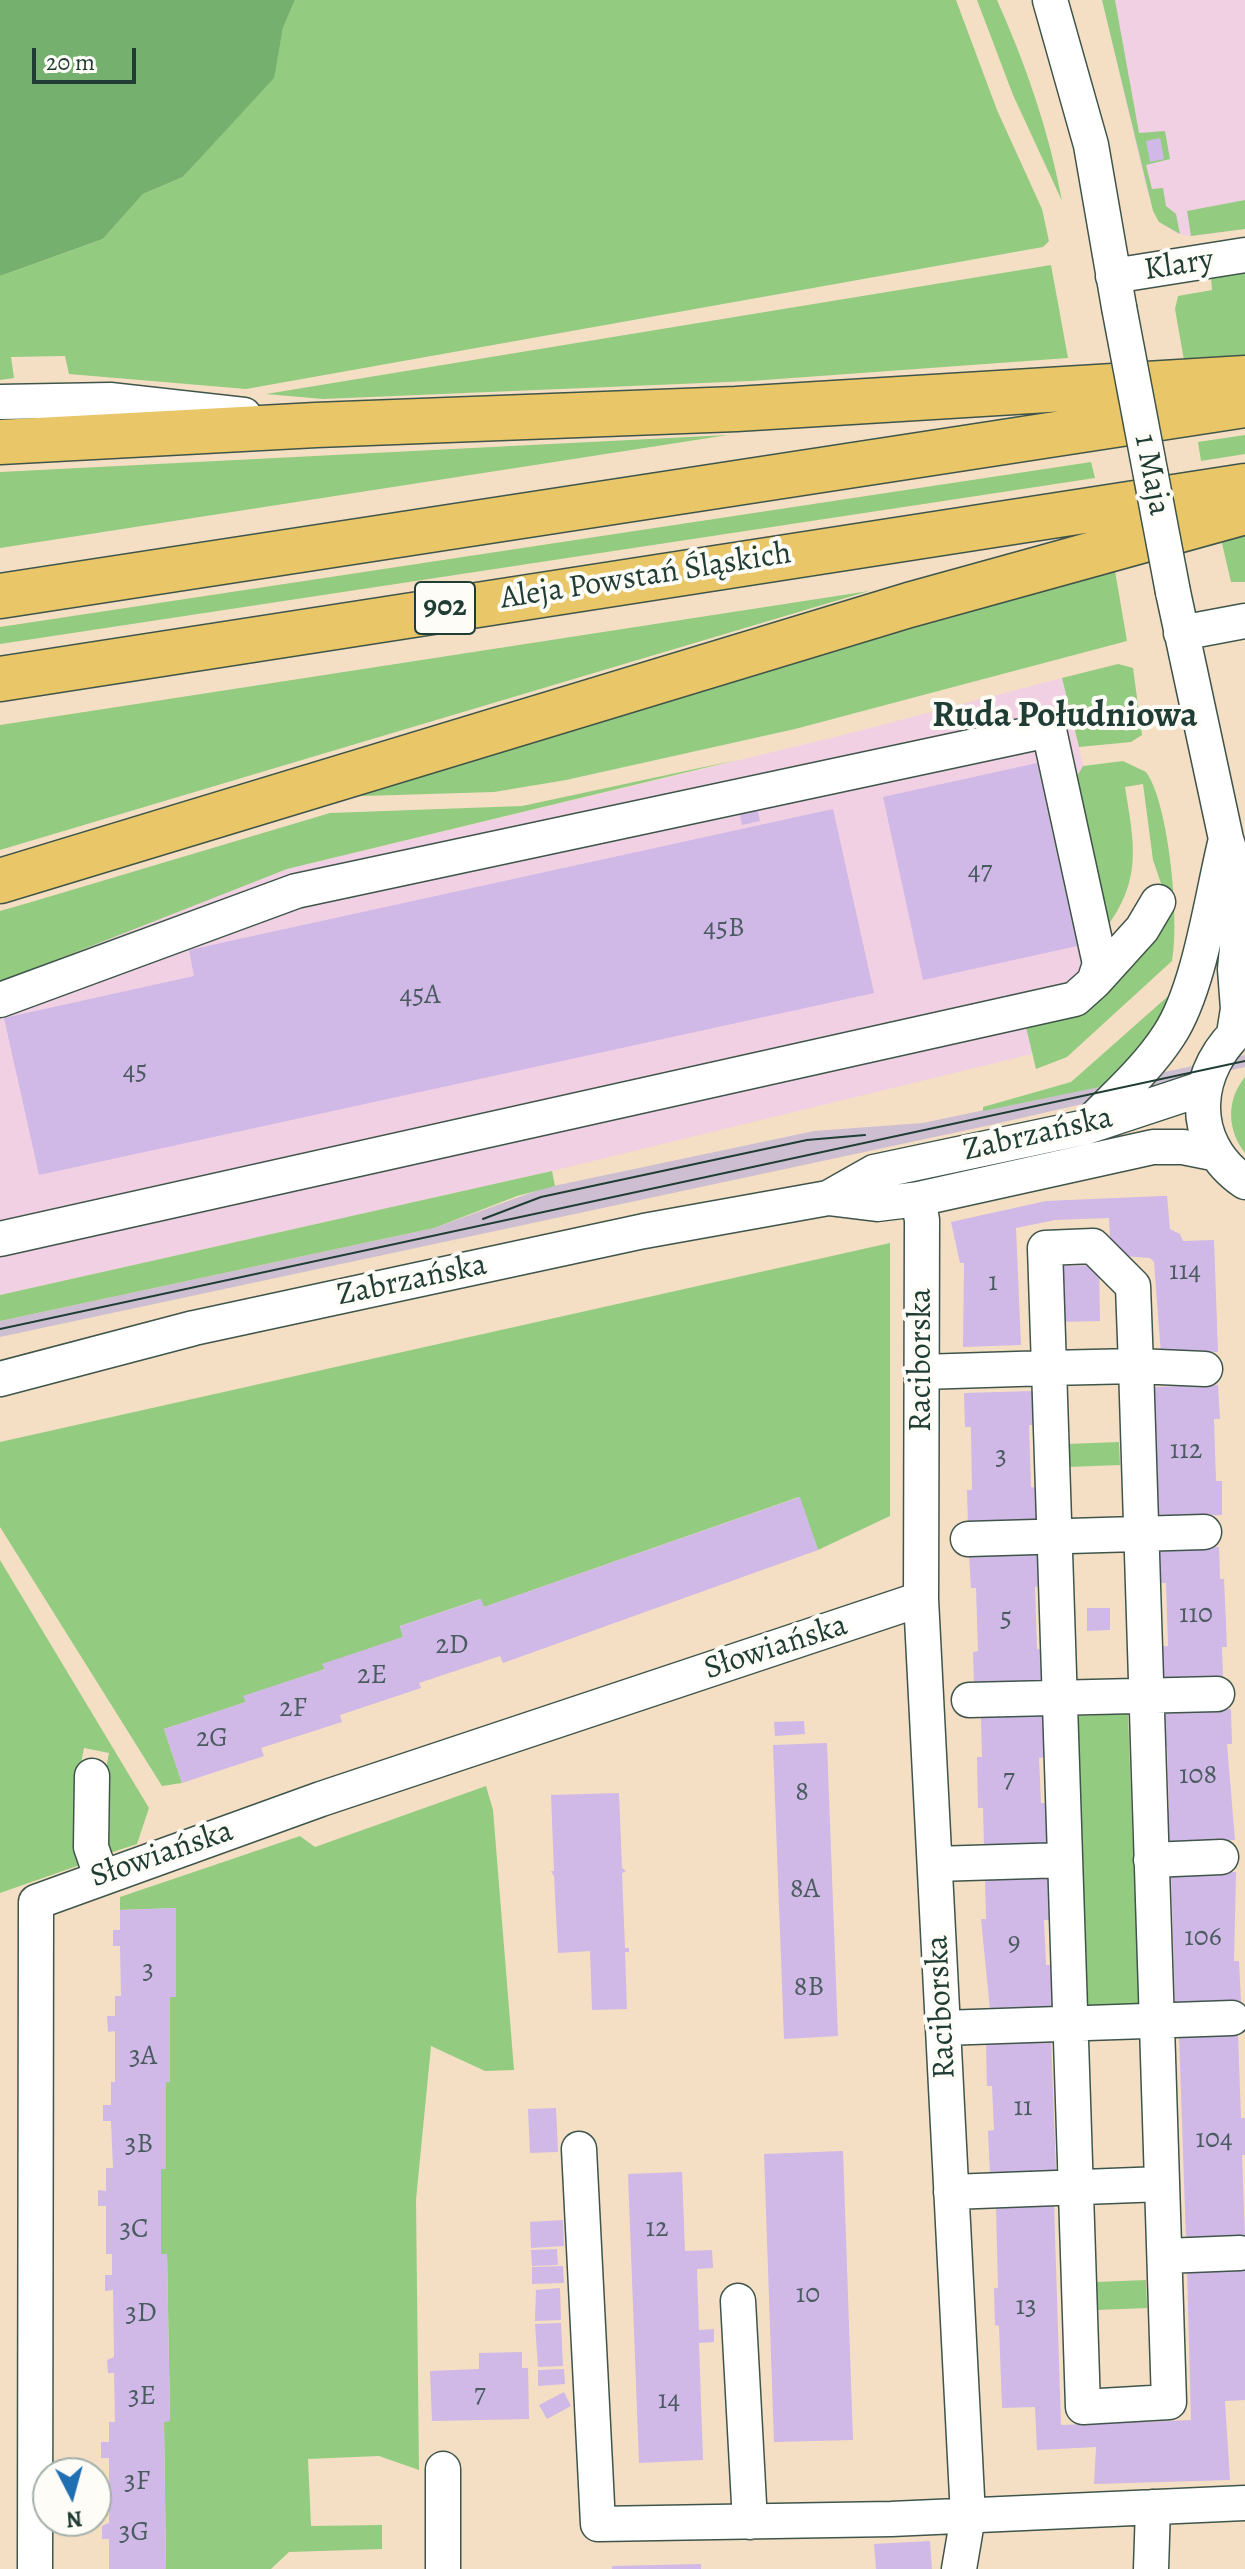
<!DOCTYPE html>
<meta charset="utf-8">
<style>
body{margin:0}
#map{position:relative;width:1245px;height:2569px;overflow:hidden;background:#f4dfc4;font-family:Alegreya,serif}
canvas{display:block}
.north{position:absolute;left:32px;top:2457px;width:80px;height:80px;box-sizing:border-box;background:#fdfcf7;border:2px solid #a4b0a9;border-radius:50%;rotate:174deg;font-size:22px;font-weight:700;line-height:32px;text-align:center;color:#1f3d34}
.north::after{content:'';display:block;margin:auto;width:28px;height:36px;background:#1f6fb2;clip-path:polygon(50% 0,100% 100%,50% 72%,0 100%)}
.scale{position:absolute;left:32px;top:48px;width:104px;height:36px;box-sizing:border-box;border:4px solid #1f3d34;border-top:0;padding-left:10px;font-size:24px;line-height:28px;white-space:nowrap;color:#1f3d34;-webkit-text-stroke:6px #fdfcf7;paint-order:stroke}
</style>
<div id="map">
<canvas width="1245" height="2569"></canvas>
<div class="north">N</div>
<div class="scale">20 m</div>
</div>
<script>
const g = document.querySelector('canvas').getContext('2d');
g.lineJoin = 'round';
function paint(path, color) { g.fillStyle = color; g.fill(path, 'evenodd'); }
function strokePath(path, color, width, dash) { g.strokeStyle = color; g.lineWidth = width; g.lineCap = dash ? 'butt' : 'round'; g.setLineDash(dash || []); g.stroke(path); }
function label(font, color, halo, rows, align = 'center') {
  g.font = font + ' Alegreya,serif'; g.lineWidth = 8; g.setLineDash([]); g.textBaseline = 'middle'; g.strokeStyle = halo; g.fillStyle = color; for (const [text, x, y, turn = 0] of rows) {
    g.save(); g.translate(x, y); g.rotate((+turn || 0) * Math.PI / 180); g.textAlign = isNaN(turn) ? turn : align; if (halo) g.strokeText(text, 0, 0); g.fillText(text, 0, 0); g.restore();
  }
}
paint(new Path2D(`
 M 1102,0 L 1245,0 L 1245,229 L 1191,236 L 1178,234 L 1159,222 L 1147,191 Z
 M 1062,678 L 1084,768 L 1076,778 L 1106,928 L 1084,1010 L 1068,1018 L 1027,1027 L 1032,1054 L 552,1171 L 0,1295 L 0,982 L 287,869 L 839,736 Z`), '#f1d0e3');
paint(new Path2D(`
 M 1245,1055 L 1245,1067 L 986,1126 L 0,1337 L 0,1321 L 434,1228 L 544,1188 L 814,1131 L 923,1123 Z`), '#cebed1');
paint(new Path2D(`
 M 295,0 L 956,0 L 997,110 L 1042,209 L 1049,241 L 1043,247 L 246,389 L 69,374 L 65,356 L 11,357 L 14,378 L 0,380 L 0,276 L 103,239 L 143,194 L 183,177 L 273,78 L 283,28 Z
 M 977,0 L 997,0 C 1026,65 1049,131 1062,201 L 1013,95 Z
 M 1102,0 L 1115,0 L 1139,133 L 1165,131 L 1170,159 L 1146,165 L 1152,189 L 1163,188 L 1166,206 L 1176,214 L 1180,234 L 1159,222 L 1153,211 Z
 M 1245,200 L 1245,229 L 1191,236 L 1187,211 Z
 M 1051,265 L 1068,358 L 751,381 L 323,399 L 266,394 Z
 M 1245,272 L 1245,357 L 1185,366 L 1175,309 L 1178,296 L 1212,290 L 1211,277 Z
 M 728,435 L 0,548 L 0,472 Z
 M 1245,435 L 1245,454 L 1201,461 L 1198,442 Z
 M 1091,462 L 1095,478 L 0,644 L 0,627 Z
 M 1245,535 L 1245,582 L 1231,582 L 1221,539 Z
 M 1114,565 L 1127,641 L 795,729 L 566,780 L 494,792 L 331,797 Z
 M 869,591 L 0,850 L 0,725 Z
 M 1118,664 L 1133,668 L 1142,735 L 1131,742 L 1079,747 L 1062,678 Z
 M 737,760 L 287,869 L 0,982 L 0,911 L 28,903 L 330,813 L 522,806 Z
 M 1123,761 L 1146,772 C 1169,803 1180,922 1172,961 L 1067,1057 L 1036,1069 L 1026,1027 L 1068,1018 L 1084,1010 L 1167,901 L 1153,860 L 1143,784 L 1125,787 C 1134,843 1143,879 1106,928 L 1076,778 L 1083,766 Z
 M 1175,990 L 1161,1024 L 1109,1085 L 983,1111 L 983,1107 L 1071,1082 Z
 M 1245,1077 L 1245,1153 C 1227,1130 1226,1100 1245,1077 Z
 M 552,1171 L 555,1186 L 517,1196 L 434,1228 L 0,1321 L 0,1295 Z
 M 890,1243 L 890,1516 L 818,1550 L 799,1497 L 484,1607 L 480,1599 L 400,1626 L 403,1637 L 323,1665 L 325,1669 L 244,1696 L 246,1702 L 164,1729 L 182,1783 L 162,1786 L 0,1527 L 0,1442 Z
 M 1119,1442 L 1120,1465 L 1069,1467 L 1067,1444 Z
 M 0,1560 L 149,1808 L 137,1844 L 110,1853 L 106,1851 L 104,1779 L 109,1753 L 84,1748 L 79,1774 L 80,1865 L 0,1893 Z
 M 1128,1714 L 1139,2004 L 1087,2006 L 1077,1716 Z
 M 486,1786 L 493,1810 L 514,2070 L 485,2071 L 431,2046 L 416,2200 L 419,2470 L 379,2456 L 308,2459 L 311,2526 L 382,2525 L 382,2549 L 289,2552 L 271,2569 L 166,2569 L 164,2422 L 170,2420 L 167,2254 L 161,2254 L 161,2169 L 166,2168 L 166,2082 L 170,2082 L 170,1997 L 176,1908 L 120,1910 L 120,1897 L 300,1836 L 315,1847 Z
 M 1146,2280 L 1147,2308 L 1097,2310 L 1096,2282 Z`), '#93cc80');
paint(new Path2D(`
 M 0,0 L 295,0 L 283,28 L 274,78 L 183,177 L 143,194 L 103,239 L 0,276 Z`), '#76b06e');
paint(new Path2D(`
 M 1160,138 L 1164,159 L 1150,162 L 1146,141 Z
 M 1037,763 L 1077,946 L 923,980 L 883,797 Z
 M 757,807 L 760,821 L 742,825 L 739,811 Z
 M 833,809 L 874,993 L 39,1175 L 4,1018 L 194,976 L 189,950 Z
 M 1162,1196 L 1167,1196 L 1170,1229 L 1180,1234 L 1183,1241 L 1214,1240 L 1218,1352 L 1161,1355 L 1154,1262 L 1150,1258 L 1111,1255 L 1109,1218 L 1055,1220 L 1016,1228 L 1021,1345 L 963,1347 L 964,1263 L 960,1263 L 951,1222 L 1046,1201 Z
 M 1099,1265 L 1100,1321 L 1058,1322 L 1057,1266 Z
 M 1218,1385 L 1220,1419 L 1214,1419 L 1216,1481 L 1222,1481 L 1222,1515 L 1154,1518 L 1153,1484 L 1158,1483 L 1155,1421 L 1151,1421 L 1149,1387 Z
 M 1033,1391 L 1034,1425 L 1029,1425 L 1031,1487 L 1036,1488 L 1038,1521 L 968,1524 L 967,1490 L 972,1490 L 971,1427 L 965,1427 L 964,1393 Z
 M 800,1497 L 818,1550 L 503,1663 L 500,1656 L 419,1683 L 421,1688 L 340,1715 L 342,1722 L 261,1748 L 264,1756 L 182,1783 L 164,1729 L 246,1702 L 243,1696 L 325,1669 L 322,1664 L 403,1637 L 400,1626 L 481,1599 L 484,1607 Z
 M 1219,1547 L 1220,1579 L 1224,1579 L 1227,1647 L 1222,1647 L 1223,1678 L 1154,1681 L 1153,1647 L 1168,1646 L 1166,1583 L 1151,1583 L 1150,1550 Z
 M 1038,1553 L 1040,1586 L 1035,1587 L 1037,1649 L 1042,1650 L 1043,1684 L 974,1686 L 973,1652 L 978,1651 L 976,1588 L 971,1588 L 969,1555 Z
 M 1087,1608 L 1110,1608 L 1110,1630 L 1087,1631 Z
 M 1231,1709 L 1232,1744 L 1227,1744 L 1235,1840 L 1165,1843 L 1164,1809 L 1169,1809 L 1167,1746 L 1162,1746 L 1160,1711 Z
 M 1045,1715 L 1046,1757 L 1039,1758 L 1041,1803 L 1047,1803 L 1050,1845 L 984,1847 L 983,1808 L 978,1808 L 977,1757 L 982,1757 L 981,1717 Z
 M 804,1721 L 805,1734 L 775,1736 L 774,1722 Z
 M 827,1743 L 838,2036 L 784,2039 L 773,1745 Z
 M 619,1793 L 622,1868 L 626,1871 L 622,1873 L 625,1948 L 629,1948 L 629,1952 L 625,1952 L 627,2009 L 592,2010 L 590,1951 L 558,1953 L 554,1876 L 551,1871 L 554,1871 L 551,1795 Z
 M 1236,1872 L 1234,1961 L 1239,1961 L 1241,2002 L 1175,2005 L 1171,1874 Z
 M 1050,1877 L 1051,1920 L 1044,1920 L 1046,1965 L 1053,1965 L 1054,2008 L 990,2010 L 981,1919 L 986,1919 L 985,1878 Z
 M 176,1908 L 176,1997 L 170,1997 L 170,2082 L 166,2082 L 166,2169 L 161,2169 L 161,2254 L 167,2254 L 170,2421 L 164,2422 L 166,2569 L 109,2569 L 109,2539 L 102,2539 L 102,2526 L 109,2523 L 109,2458 L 101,2458 L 101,2442 L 109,2442 L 109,2422 L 115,2422 L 114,2373 L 108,2373 L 107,2360 L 114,2357 L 113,2290 L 105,2291 L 105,2275 L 112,2275 L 112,2254 L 106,2254 L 106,2206 L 98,2206 L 98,2190 L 106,2191 L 106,2168 L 113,2168 L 111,2121 L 103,2121 L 103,2105 L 111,2105 L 111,2082 L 115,2082 L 115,2031 L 108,2032 L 107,2016 L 115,2016 L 115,1996 L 121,1996 L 120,1946 L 113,1946 L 113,1930 L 120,1930 L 120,1910 Z
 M 1238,2034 L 1241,2118 L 1245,2118 L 1245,2155 L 1242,2155 L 1245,2238 L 1186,2239 L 1179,2036 Z
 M 1051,2039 L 1056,2171 L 990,2174 L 988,2131 L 994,2130 L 992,2086 L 987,2086 L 986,2043 Z
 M 556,2108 L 558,2152 L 530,2153 L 528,2109 Z
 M 843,2151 L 853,2440 L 774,2442 L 764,2154 Z
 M 682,2172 L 685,2251 L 712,2250 L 713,2268 L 697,2269 L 699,2330 L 714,2329 L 714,2342 L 699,2343 L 703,2460 L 639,2463 L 628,2174 Z
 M 1054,2203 L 1061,2425 L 1191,2420 L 1187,2270 L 1245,2269 L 1245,2400 L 1225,2401 L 1230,2480 L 1094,2484 L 1096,2447 L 1037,2450 L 1035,2407 L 1002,2408 L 999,2326 L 995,2325 L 994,2288 L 998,2288 L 996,2205 Z
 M 563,2220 L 564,2246 L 531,2248 L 530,2222 Z
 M 557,2249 L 558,2265 L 532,2266 L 531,2250 Z
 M 563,2266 L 564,2283 L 532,2284 L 532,2267 Z
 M 560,2288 L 561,2320 L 535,2321 L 536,2290 Z
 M 561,2323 L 563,2366 L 538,2367 L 535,2324 Z
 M 522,2352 L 522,2368 L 528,2368 L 529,2419 L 432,2421 L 430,2371 L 479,2369 L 479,2353 Z
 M 564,2369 L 565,2384 L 538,2386 L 538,2370 Z
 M 564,2392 L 571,2406 L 547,2419 L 539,2405 Z
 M 930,2541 L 932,2569 L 876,2569 L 874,2544 Z
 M 701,2564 L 701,2569 L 612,2569 L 612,2566 Z`), '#d0b8e7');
const minor = new Path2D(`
 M 1050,0 L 1091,145 L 1119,307
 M 1113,276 L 1245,255
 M 0,402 L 110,400 L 244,415
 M 1173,592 L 1226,839 L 1245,900
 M 1181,633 L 1245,621
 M 1094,982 L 1142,929 L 1158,902
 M 0,1000 L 296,891 L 1049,730 L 1100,964 L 1094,982 L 1075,999 L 0,1239
 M 1245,1025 C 1192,1068 1186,1142 1245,1182
 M 1234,1034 L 1238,1009 L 1235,969 L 1242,895
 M 1090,1123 C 1117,1095 1147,1069 1169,1035 C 1200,988 1212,895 1226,839
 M 828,1198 L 874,1172 L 1086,1127 L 1204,1088
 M 918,1199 L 922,1220 L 921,1599 L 968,2516 L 959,2569
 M 1136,1366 L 1169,2402 L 1083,2407 L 1049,1368 Z
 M 921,1372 L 1049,1368 L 1045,1248 L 1093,1246 L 1133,1286 L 1136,1366 L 1205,1369
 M 0,1379 L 194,1328 L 644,1231 L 828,1198 L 877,1204 L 918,1199 L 1153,1147 L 1183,1147 L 1213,1153
 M 968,1539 L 1204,1532
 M 969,1700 L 1217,1694
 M 92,1776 L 91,1847 L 101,1876
 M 1151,1860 L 1221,1857
 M 935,1864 L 1065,1860
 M 943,2028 L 1232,2018
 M 579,2149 L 598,2524 L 891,2519 L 1245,2503
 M 951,2192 L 1162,2184
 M 1165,2256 L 1240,2253
 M 738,2301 L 750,2522
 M 443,2469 L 443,2569
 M 35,2569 L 36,1902 L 321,1799 L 921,1599
 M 1151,2569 L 1153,2507`);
const major = new Path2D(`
 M 0,442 L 316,425 L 736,409 L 1245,378
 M 0,596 L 1245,405
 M 0,679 L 1245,486
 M 0,881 L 909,605 L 1245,512`);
strokePath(minor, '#3f554a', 37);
strokePath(major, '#3f554a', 47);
strokePath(minor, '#fff', 34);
strokePath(major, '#e9c769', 44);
strokePath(new Path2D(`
 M 483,1219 L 541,1197 L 807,1140 L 865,1135
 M 0,1329 L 1245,1061`), '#1f3d34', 2);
const minorBridge = new Path2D(`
 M 1119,307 L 1173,592`);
strokePath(minorBridge, '#3f554a', 37, []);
strokePath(minorBridge, '#fff', 34);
label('28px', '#4b5c61', null, [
 ["47",980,872],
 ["45B",724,929],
 ["45A",420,996],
 ["45",135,1072],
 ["114",1185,1272],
 ["1",993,1283],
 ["112",1186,1451],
 ["3",1001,1457],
 ["110",1196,1615],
 ["5",1006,1619],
 ["2D",452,1646],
 ["2E",372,1676],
 ["2F",293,1709],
 ["2G",212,1739],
 ["108",1198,1776],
 ["7",1009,1780],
 ["8",802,1793],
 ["8A",805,1890],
 ["106",1203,1938],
 ["9",1014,1943],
 ["3",148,1971],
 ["8B",809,1988],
 ["3A",143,2057],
 ["11",1023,2108],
 ["104",1214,2140],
 ["3B",139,2145],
 ["12",657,2229],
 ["3C",134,2230],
 ["10",808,2295],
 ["13",1026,2307],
 ["3D",141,2314],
 ["7",480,2395],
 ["3E",142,2397],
 ["14",669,2401],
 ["3F",137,2482],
 ["3G",134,2533]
]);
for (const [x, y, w] of [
 [445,608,60]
]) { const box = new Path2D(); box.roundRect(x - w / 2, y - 26, w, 52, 6); g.fillStyle = '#fdfcf7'; g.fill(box); strokePath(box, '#1f3d34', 2); }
label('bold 30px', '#1f3d34', null, [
 ["902",445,608]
]);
label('32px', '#1f3d34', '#fdfcf7', [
 ["Klary",1179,266,-9],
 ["1 Maja",1151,475,79],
 ["Aleja Powstań Śląskich",646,577,-9],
 ["Zabrzańska",1038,1135,-13],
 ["Zabrzańska",412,1281,-12],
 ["Raciborska",922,1360,-90],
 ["Słowiańska",776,1648,-18],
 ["Słowiańska",162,1855,-19],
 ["Raciborska",942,2007,-93]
]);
label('bold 36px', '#1f3d34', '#fdfcf7', [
 ["Ruda Południowa",1065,717]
]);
</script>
